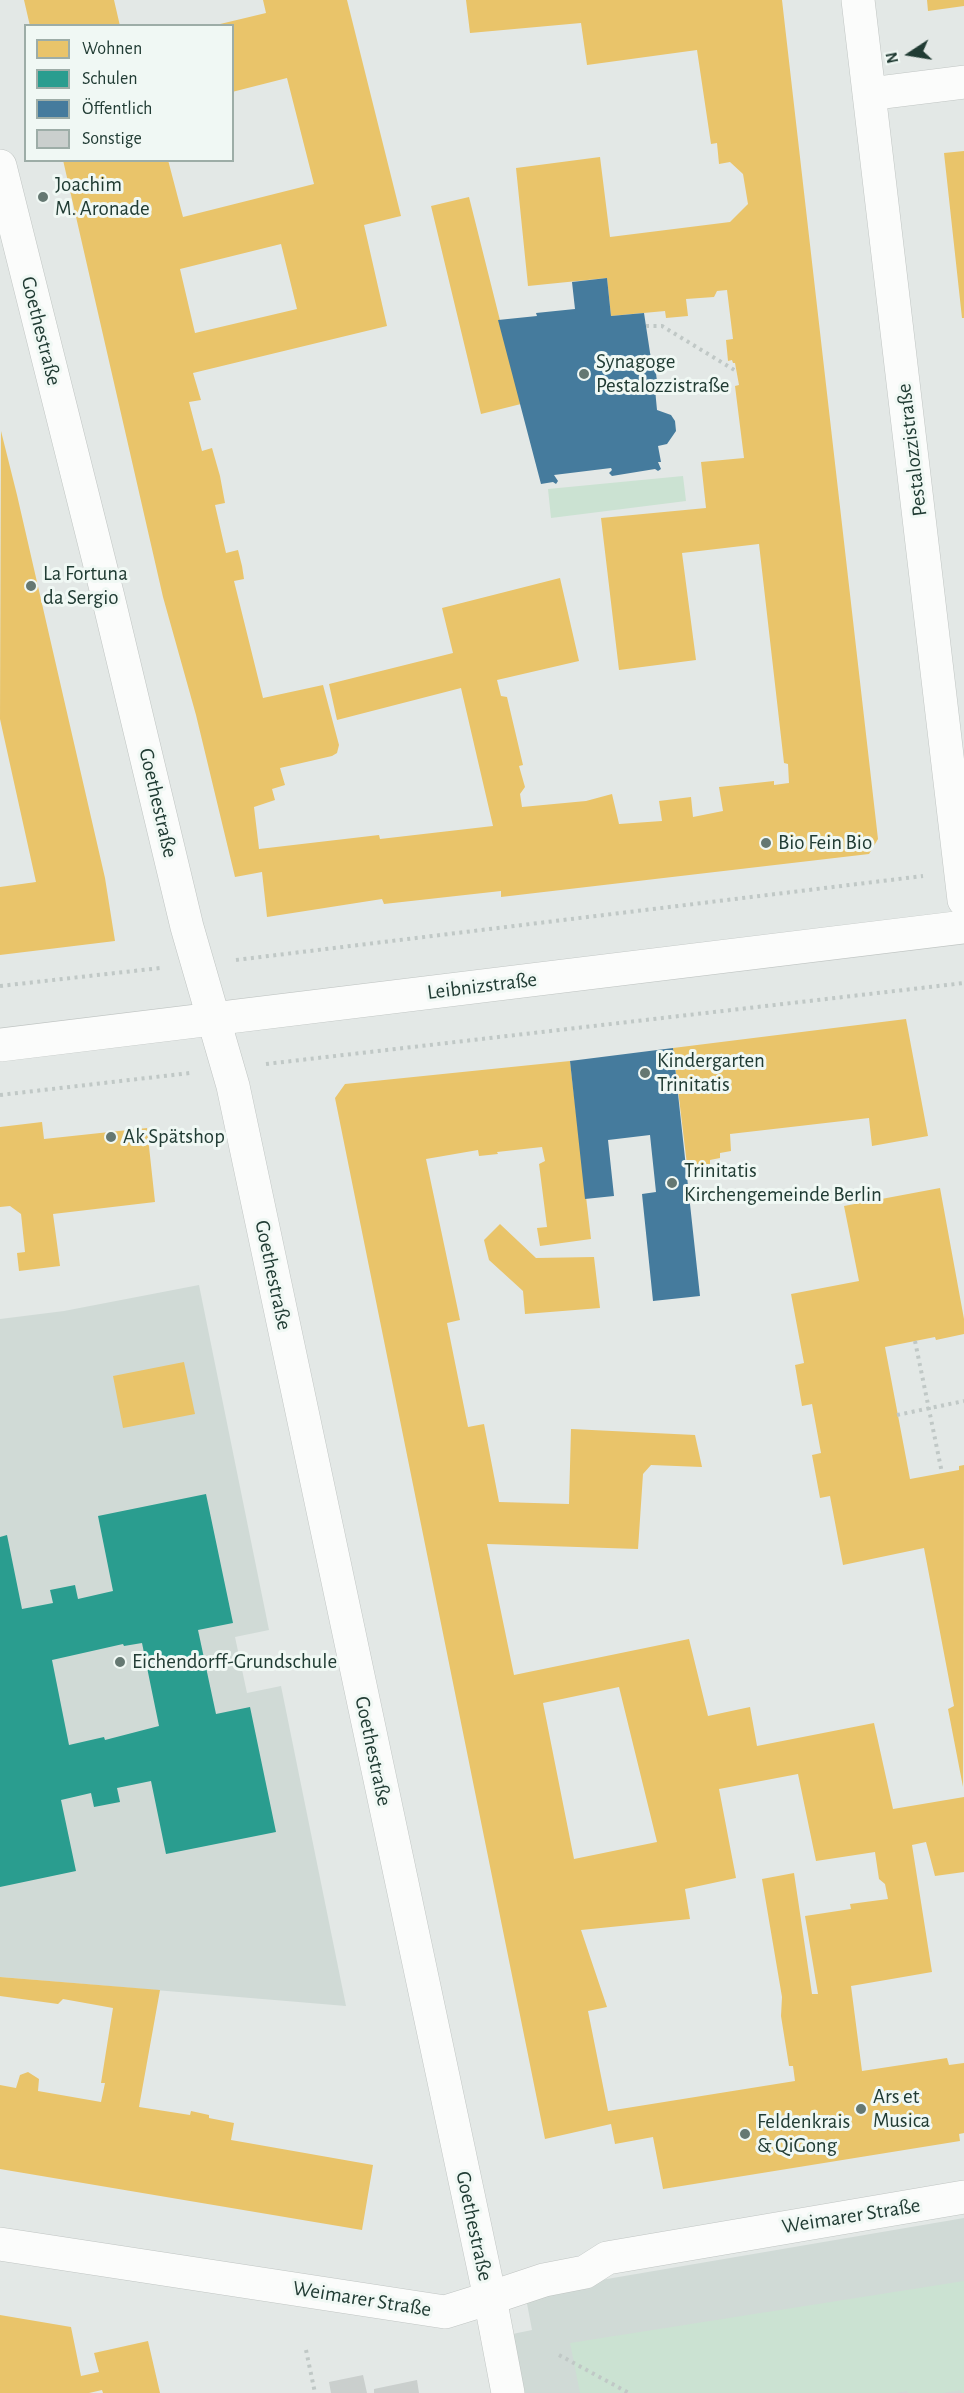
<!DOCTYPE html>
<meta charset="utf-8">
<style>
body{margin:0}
#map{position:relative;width:964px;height:2393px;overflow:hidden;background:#e3e8e6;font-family:"Alegreya Sans",sans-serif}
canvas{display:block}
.legend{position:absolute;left:24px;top:24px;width:210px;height:138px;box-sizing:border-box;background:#f0f8f4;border:2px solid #9dada7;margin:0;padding:8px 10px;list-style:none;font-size:18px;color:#213c34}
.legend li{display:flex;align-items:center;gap:12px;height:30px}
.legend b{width:30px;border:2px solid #9dada7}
.north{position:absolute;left:880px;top:24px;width:60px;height:60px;-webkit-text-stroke:4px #f0f8f4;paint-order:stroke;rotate:258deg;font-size:16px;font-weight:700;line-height:24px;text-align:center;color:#213c34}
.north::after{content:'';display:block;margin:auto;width:21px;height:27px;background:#213c34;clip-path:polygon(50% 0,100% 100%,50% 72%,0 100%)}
</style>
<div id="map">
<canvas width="964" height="2393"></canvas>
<ul class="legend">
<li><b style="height:16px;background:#e9c46a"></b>Wohnen</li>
<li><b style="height:16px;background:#2a9d8f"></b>Schulen</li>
<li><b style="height:16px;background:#457b9d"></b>Öffentlich</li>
<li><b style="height:16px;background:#cacfcd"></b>Sonstige</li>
</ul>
<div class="north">N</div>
</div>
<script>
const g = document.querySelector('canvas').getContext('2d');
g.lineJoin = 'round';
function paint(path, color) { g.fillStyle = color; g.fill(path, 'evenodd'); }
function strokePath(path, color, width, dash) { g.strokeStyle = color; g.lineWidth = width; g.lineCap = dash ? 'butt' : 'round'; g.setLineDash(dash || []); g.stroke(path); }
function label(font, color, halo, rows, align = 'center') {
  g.font = font + ' "Alegreya Sans",sans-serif'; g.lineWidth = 6; g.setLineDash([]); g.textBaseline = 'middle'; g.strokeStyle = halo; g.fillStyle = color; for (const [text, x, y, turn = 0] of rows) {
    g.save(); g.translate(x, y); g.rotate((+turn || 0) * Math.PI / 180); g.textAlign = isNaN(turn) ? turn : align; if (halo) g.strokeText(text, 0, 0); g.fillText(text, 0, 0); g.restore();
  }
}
paint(new Path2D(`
 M 199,1285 L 269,1630 L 235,1637 L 247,1693 L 281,1686 L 346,2006 L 0,1977 L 0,1319 L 64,1311 Z
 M 964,2218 L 964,2393 L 498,2393 L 488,2339 L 532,2330 L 525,2293 Z`), '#d0dad6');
paint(new Path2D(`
 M 683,476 L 686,501 L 551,518 L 548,489 Z
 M 964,2281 L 964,2393 L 962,2393 L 961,2390 L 943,2393 L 908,2393 L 907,2391 L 896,2393 L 580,2393 L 570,2343 Z`), '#cbe2d2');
paint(new Path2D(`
 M 24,0 L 114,0 L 120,26 L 30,26 Z
 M 263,0 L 347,0 L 401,216 L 364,225 L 387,326 L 193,373 L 201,400 L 189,402 L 202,451 L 212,448 L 220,476 L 225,503 L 215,505 L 226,553 L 238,550 L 242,566 L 244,579 L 234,581 L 263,698 L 323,685 L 339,745 L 337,753 L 332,756 L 280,768 L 285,785 L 272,789 L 275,800 L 254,807 L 259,849 L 379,835 L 380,839 L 493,826 L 461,688 L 337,720 L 329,684 L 453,653 L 442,608 L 560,578 L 579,661 L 497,680 L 501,696 L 507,697 L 523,765 L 519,766 L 525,787 L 520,794 L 522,807 L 586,801 L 612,794 L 619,824 L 662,821 L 659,801 L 691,797 L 693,817 L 723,811 L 719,787 L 774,781 L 774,785 L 789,783 L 788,764 L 784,763 L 759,544 L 682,553 L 696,660 L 619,670 L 601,518 L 706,508 L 701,462 L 744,458 L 735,386 L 739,385 L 735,363 L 733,363 L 732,360 L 728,361 L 726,340 L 733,339 L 727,290 L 717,291 L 714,297 L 686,299 L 688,316 L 666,318 L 665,311 L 611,316 L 607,278 L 528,286 L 516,168 L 600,157 L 610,237 L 730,222 L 748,204 L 743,174 L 730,162 L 719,164 L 717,143 L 711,144 L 697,50 L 587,65 L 581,23 L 470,33 L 466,0 L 782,0 L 878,839 L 869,854 L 501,897 L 501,891 L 384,904 L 382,899 L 267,917 L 262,872 L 235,877 L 196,715 L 163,597 L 63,160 L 168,160 L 183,217 L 314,184 L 287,78 L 232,92 L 232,26 L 216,25 L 266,13 ZM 281,244 L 297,309 L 195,333 L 180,269 Z
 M 927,0 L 964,0 L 964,6 L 928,11 Z
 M 964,151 L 964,318 L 962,318 L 944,153 Z
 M 469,197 L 521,404 L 481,414 L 431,206 Z
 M 1,431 L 17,495 L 105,878 L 115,941 L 0,955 L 0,887 L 36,882 L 0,719 Z
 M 906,1019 L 928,1136 L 872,1146 L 869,1118 L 730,1134 L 731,1151 L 720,1153 L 720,1158 L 710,1160 L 710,1165 L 698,1166 L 698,1171 L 688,1173 L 673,1048 Z
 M 570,1061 L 591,1239 L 540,1246 L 537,1228 L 547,1227 L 539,1164 L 545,1161 L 542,1147 L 497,1152 L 498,1154 L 479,1156 L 478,1150 L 426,1159 L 460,1320 L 447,1323 L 468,1427 L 484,1424 L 499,1502 L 569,1504 L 571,1429 L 695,1435 L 702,1467 L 651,1465 L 643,1474 L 638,1549 L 487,1544 L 514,1675 L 689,1639 L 708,1716 L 750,1707 L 757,1746 L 874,1723 L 893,1809 L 964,1797 L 964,1872 L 935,1876 L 926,1842 L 912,1845 L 932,1972 L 851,1986 L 862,2071 L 947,2058 L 949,2065 L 964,2063 L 964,2133 L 959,2134 L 960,2141 L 663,2189 L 653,2137 L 615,2144 L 611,2124 L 545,2139 L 335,1098 L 345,1084 ZM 619,1687 L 657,1842 L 574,1859 L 543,1703 ZM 798,1774 L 816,1861 L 875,1852 L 879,1879 L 885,1884 L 888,1899 L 850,1904 L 851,1909 L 805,1916 L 818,1994 L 812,1994 L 794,1873 L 762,1879 L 782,1997 L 781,2016 L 789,2066 L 793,2066 L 795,2081 L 608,2111 L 588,2011 L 607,2007 L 581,1930 L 690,1919 L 685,1889 L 736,1878 L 719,1789 Z
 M 42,1122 L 44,1139 L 147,1128 L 155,1202 L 53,1214 L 60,1266 L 19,1271 L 17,1253 L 25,1252 L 21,1214 L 10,1206 L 0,1207 L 0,1127 Z
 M 940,1188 L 964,1319 L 964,1334 L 936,1340 L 935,1337 L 885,1347 L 910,1479 L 959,1470 L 959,1466 L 964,1465 L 963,1787 L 948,1709 L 954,1706 L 924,1548 L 843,1565 L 830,1496 L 820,1498 L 812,1455 L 821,1453 L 812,1404 L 802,1406 L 795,1365 L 804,1363 L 791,1294 L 859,1281 L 844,1206 Z
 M 500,1224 L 536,1258 L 594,1257 L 600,1308 L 525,1314 L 523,1291 L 489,1260 L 484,1240 Z
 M 184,1362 L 195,1414 L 123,1428 L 113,1376 Z
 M 0,1977 L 160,1990 L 139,2107 L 190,2115 L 191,2111 L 209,2115 L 209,2118 L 234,2123 L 231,2140 L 373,2165 L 362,2230 L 0,2169 L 0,2085 L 16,2088 L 20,2075 L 28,2072 L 39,2079 L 38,2091 L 101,2102 L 105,2083 L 101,2083 L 113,2008 L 63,1999 L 58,2004 L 0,1996 Z
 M 0,2315 L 71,2327 L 81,2376 L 99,2372 L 94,2353 L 148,2341 L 160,2393 L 103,2393 L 102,2390 L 89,2393 L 0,2393 Z`), '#e9c46a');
paint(new Path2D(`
 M 206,1494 L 233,1623 L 198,1630 L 216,1714 L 250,1707 L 276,1832 L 166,1854 L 151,1781 L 117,1788 L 120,1802 L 94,1807 L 91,1793 L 61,1800 L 76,1871 L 0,1887 L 0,1537 L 7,1535 L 22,1609 L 53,1603 L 50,1590 L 75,1585 L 78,1599 L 113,1591 L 98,1516 ZM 142,1643 L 159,1726 L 105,1740 L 104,1737 L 69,1745 L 52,1660 L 123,1644 L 124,1646 Z`), '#2a9d8f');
paint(new Path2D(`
 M 607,278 L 611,316 L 644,313 L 651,359 L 654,358 L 658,389 L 655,389 L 657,410 L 671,415 L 675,421 L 676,431 L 667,444 L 658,446 L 661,462 L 658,462 L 661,469 L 658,471 L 655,469 L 612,476 L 609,473 L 612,470 L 611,468 L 554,475 L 558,481 L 556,484 L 553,482 L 541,484 L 498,320 L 537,316 L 536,313 L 575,309 L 572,282 Z
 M 673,1048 L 700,1296 L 653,1301 L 642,1194 L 656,1192 L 650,1135 L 608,1140 L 614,1196 L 585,1199 L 570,1061 Z`), '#457b9d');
paint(new Path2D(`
 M 363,2375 L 367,2393 L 331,2393 L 329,2382 Z
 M 417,2380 L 419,2393 L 374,2393 L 374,2389 Z`), '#cacfcd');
const pedestrian = new Path2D(`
 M 490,2298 L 544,2280 L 585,2272 L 607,2258 L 964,2197`);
const minor = new Path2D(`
 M 858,0 L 964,900
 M 869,94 L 964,82
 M 0,166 L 108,597 L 187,927 L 233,1086 L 490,2298 L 508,2393
 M 0,2244 L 445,2312 L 490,2298`);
const tertiary = new Path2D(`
 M 0,1045 L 964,927`);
strokePath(pedestrian, '#c0c5c3', 34);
strokePath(minor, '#c0c5c3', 34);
strokePath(tertiary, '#c0c5c3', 34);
strokePath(new Path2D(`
 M 646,326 L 662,326 L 736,371
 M 236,960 L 923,876
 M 0,986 L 160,968
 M 266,1064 L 964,983
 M 0,1095 L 190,1073
 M 915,1341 L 942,1473
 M 897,1415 L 964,1401
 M 306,2350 L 315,2393
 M 559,2355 L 629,2393`), '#c0c8c6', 4, [3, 4.5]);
strokePath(pedestrian, '#fbfcfb', 33);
strokePath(minor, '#fbfcfb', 33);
strokePath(tertiary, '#fbfcfb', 33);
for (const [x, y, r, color] of [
 [43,197,6,"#657872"],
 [584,374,6,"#657872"],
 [31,586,6,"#657872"],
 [766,843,6,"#657872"],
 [645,1073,6,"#657872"],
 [111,1137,6,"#657872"],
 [672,1183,6,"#657872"],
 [120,1662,6,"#657872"],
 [861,2109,6,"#657872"],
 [745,2134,6,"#657872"]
]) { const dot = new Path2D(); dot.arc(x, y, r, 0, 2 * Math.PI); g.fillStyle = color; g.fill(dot); strokePath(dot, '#f0f8f4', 2); }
label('21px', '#213c34', '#f0f8f4', [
 ["Joachim",55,185],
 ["M. Aronade",55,209],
 ["Synagoge",596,362],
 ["Pestalozzistraße",596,386],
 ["La Fortuna",43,574],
 ["da Sergio",43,598],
 ["Bio Fein Bio",778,843],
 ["Kindergarten",657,1061],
 ["Trinitatis",657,1085],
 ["Ak Spätshop",123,1137],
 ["Trinitatis",684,1171],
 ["Kirchengemeinde Berlin",684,1195],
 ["Eichendorff-Grundschule",132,1662],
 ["Ars et",873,2097],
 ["Musica",873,2121],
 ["Feldenkrais",757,2122],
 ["& QiGong",757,2146]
], 'left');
label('21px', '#213c34', '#f0f8f4', [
 ["Goethestraße",41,331,76],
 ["Pestalozzistraße",912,450,-97],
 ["Goethestraße",158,803,77],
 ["Leibnizstraße",482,986,-7],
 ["Goethestraße",273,1275,78],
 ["Goethestraße",373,1751,78],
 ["Weimarer Straße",851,2216,-9],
 ["Goethestraße",474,2226,78],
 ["Weimarer Straße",362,2299,9]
]);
</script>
